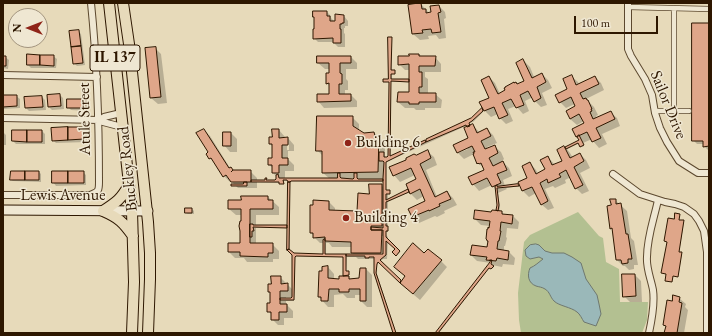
<!DOCTYPE html>
<style>
body{margin:0}
#map{position:relative;width:712px;height:336px;overflow:hidden;background:#e7daba;font-family:"EB Garamond",serif}
canvas{display:block}
.frame{position:absolute;inset:0;border:4px solid #2e1700;pointer-events:none}
.north{position:absolute;left:8px;top:8px;width:40px;height:40px;box-sizing:border-box;background:#efe7d2;border:1px solid #a2947e;border-radius:50%;rotate:270deg;font-size:11px;font-weight:700;line-height:16px;text-align:center;color:#2e1700}
.north::after{content:'';display:block;margin:auto;width:14px;height:18px;background:#8f2418;clip-path:polygon(50% 0,100% 100%,50% 72%,0 100%)}
.scale{position:absolute;left:574px;top:16px;width:84px;height:18px;box-sizing:border-box;border:2px solid #2e1700;border-top:0;padding-left:5px;font-size:12px;line-height:14px;white-space:nowrap;color:#2e1700;-webkit-text-stroke:3px #efe7d2;paint-order:stroke}
</style>
<div id="map">
<canvas width="712" height="336"></canvas>
<div class="frame"></div>
<div class="north">N</div>
<div class="scale">100 m</div>
</div>
<script>
const g = document.querySelector('canvas').getContext('2d');
g.lineJoin = 'round';
function paint(path, color) { g.fillStyle = color; g.fill(path, 'evenodd'); }
function strokePath(path, color, width, dash) { g.strokeStyle = color; g.lineWidth = width; g.lineCap = dash ? 'butt' : 'round'; g.setLineDash(dash || []); g.stroke(path); }
function label(font, color, halo, rows, align = 'center') {
  g.font = font + ' "EB Garamond",serif'; g.lineWidth = 3; g.setLineDash([]); g.textBaseline = 'middle'; g.strokeStyle = halo; g.fillStyle = color; for (const [text, x, y, turn = 0] of rows) {
    g.save(); g.translate(x, y); g.rotate((+turn || 0) * Math.PI / 180); g.textAlign = isNaN(turn) ? turn : align; if (halo) g.strokeText(text, 0, 0); g.fillText(text, 0, 0); g.restore();
  }
}
paint(new Path2D(`
 M 578,212 L 599,236 L 603,238 L 606,262 L 619,269 L 620,302 L 648,302 L 647,320 L 642,333 L 521,333 L 519,320 L 518,293 L 524,242 L 530,235 Z`), '#b3c091');
const water = new Path2D(`
 M 536,244 L 539,245 L 545,251 L 552,253 L 564,253 L 572,257 L 581,263 L 586,279 L 597,295 L 599,304 L 601,314 L 596,326 L 584,322 C 582,319 580,314 577,312 C 571,307 559,306 554,301 C 550,297 550,292 545,289 C 542,287 539,287 536,286 C 528,283 527,275 530,268 C 535,266 539,262 543,259 L 539,257 L 530,259 L 526,256 L 525,250 L 530,245 Z`);
paint(water, '#9ab8b9');
strokePath(water, '#6f786f', 1);
paint(new Path2D(`
 M 421,4 L 429,13 L 432,13 L 439,6 L 445,12 L 446,18 L 444,19 L 446,38 L 439,39 L 436,35 L 428,36 L 429,39 L 420,40 L 413,34 L 409,6 Z
 M 327,12 L 331,16 L 331,18 L 336,23 L 344,16 L 348,21 L 348,26 L 345,26 L 345,28 L 344,28 L 344,33 L 345,34 L 345,47 L 338,47 L 334,43 L 334,42 L 318,42 L 314,38 L 315,19 L 314,17 Z
 M 709,24 L 709,150 L 708,150 L 704,146 L 704,144 L 697,144 L 693,140 Z
 M 78,31 L 81,34 L 85,65 L 77,66 L 74,63 Z
 M 392,39 L 392,71 L 395,71 L 395,74 L 392,74 L 392,80 L 410,80 L 410,70 L 405,70 L 399,64 L 410,57 L 419,54 L 422,57 L 435,57 L 441,64 L 441,72 L 425,72 L 425,77 L 428,79 L 428,94 L 435,94 L 442,100 L 441,108 L 425,108 L 425,110 L 416,110 L 414,108 L 405,108 L 398,102 L 410,93 L 410,82 L 391,82 L 391,157 L 471,119 L 482,109 L 484,111 L 473,122 L 469,123 L 470,126 L 473,125 L 480,133 L 487,129 L 493,135 L 497,143 L 487,147 L 487,149 L 494,146 L 501,152 L 504,159 L 502,161 L 509,168 L 512,176 L 503,180 L 505,186 L 520,185 L 529,178 L 530,163 L 536,170 L 538,174 L 546,170 L 548,157 L 555,165 L 563,162 L 564,147 L 565,148 L 580,141 L 577,137 L 585,124 L 584,121 L 577,125 L 570,119 L 576,107 L 575,104 L 566,108 L 560,102 L 569,90 L 571,76 L 578,82 L 579,85 L 595,77 L 601,83 L 604,90 L 586,99 L 594,107 L 598,115 L 596,116 L 597,118 L 610,112 L 617,118 L 620,126 L 602,134 L 607,144 L 599,148 L 593,141 L 592,139 L 583,143 L 584,146 L 582,147 L 580,143 L 567,149 L 570,153 L 573,158 L 580,154 L 586,160 L 590,168 L 580,173 L 589,191 L 582,194 L 576,188 L 571,177 L 565,180 L 566,183 L 555,188 L 553,186 L 545,189 L 554,208 L 548,210 L 541,204 L 536,193 L 529,197 L 522,190 L 521,186 L 506,188 L 507,189 L 498,193 L 500,207 L 499,212 L 497,210 L 498,205 L 496,190 L 492,185 L 479,191 L 473,184 L 486,170 L 478,163 L 474,154 L 464,159 L 458,153 L 468,149 L 467,147 L 470,138 L 468,125 L 386,162 L 386,190 L 390,192 L 390,194 L 388,194 L 388,200 L 408,191 L 409,192 L 388,202 L 388,232 L 386,232 L 386,235 L 388,237 L 388,240 L 400,252 L 397,255 L 393,252 L 396,249 L 388,241 L 387,259 L 383,259 L 380,261 L 402,282 L 424,255 L 441,261 L 447,267 L 420,300 L 407,289 L 379,262 L 377,265 L 377,274 L 396,333 L 395,333 L 375,273 L 374,259 L 358,259 L 356,257 L 347,257 L 346,272 L 349,272 L 349,275 L 347,275 L 351,280 L 360,279 L 366,269 L 372,275 L 372,307 L 367,307 L 361,301 L 361,295 L 355,295 L 355,298 L 347,298 L 343,294 L 334,295 L 334,307 L 328,307 L 319,297 L 323,272 L 328,267 L 334,274 L 334,280 L 340,280 L 344,277 L 344,257 L 296,256 L 295,258 L 294,301 L 286,301 L 286,304 L 293,311 L 293,318 L 284,318 L 284,325 L 278,325 L 272,319 L 272,315 L 268,311 L 271,304 L 271,294 L 269,291 L 272,285 L 280,277 L 293,290 L 293,255 L 288,250 L 288,228 L 256,228 L 256,244 L 272,244 L 279,251 L 279,259 L 273,259 L 273,262 L 247,262 L 244,258 L 235,258 L 229,252 L 241,244 L 242,215 L 236,215 L 229,209 L 242,201 L 268,197 L 279,207 L 279,215 L 256,215 L 256,226 L 287,226 L 288,225 L 289,181 L 284,181 L 284,184 L 281,184 L 280,183 L 257,182 L 257,188 L 238,188 L 232,182 L 230,182 L 224,176 L 216,165 L 210,158 L 204,130 L 210,136 L 230,168 L 234,171 L 250,171 L 257,178 L 257,181 L 275,181 L 277,177 L 273,173 L 273,168 L 269,165 L 269,159 L 273,159 L 273,147 L 270,144 L 279,130 L 285,137 L 285,139 L 288,138 L 294,145 L 294,151 L 288,151 L 288,159 L 294,165 L 294,171 L 285,171 L 285,179 L 330,179 L 323,173 L 323,156 L 317,150 L 352,117 L 359,124 L 359,131 L 364,134 L 374,133 L 378,137 L 378,153 L 380,153 L 380,138 L 385,143 L 385,158 L 388,158 L 389,156 L 390,82 L 384,81 L 389,80 ZM 287,144 L 289,144 L 289,150 L 287,150 ZM 292,181 L 384,182 L 384,188 L 381,185 L 370,195 L 358,212 L 335,211 L 335,208 L 329,202 L 311,206 L 311,233 L 314,236 L 314,237 L 320,243 L 324,243 L 324,255 L 293,254 L 290,251 L 290,183 ZM 381,236 L 383,236 L 382,258 L 380,258 ZM 326,243 L 329,243 L 332,247 L 352,247 L 352,252 L 354,255 L 326,255 ZM 286,297 L 294,297 L 291,299 L 286,299 Z
 M 155,48 L 161,54 L 167,103 L 158,104 L 151,98 L 146,49 Z
 M 53,56 L 57,59 L 56,68 L 31,68 L 28,65 Z
 M 3,57 L 5,57 L 9,60 L 8,69 L 3,68 Z
 M 351,57 L 357,63 L 357,69 L 346,69 L 346,79 L 348,81 L 348,90 L 345,90 L 345,95 L 351,95 L 357,101 L 357,107 L 324,108 L 318,101 L 330,95 L 330,87 L 327,83 L 330,74 L 330,69 L 325,69 L 318,63 Z
 M 523,60 L 530,67 L 534,77 L 542,74 L 548,80 L 552,88 L 542,93 L 547,105 L 541,107 L 535,101 L 533,97 L 525,101 L 529,111 L 523,114 L 516,106 L 508,109 L 513,121 L 506,124 L 500,118 L 498,114 L 491,117 L 485,111 L 481,103 L 491,98 L 489,77 L 495,83 L 500,94 L 526,82 Z
 M 60,95 L 63,98 L 64,109 L 52,110 L 49,107 Z
 M 3,96 L 16,96 L 20,99 L 20,108 L 3,109 Z
 M 42,97 L 45,100 L 46,110 L 29,111 L 26,108 Z
 M 86,100 L 89,103 L 89,111 L 71,110 L 68,107 Z
 M 84,128 L 87,131 L 87,142 L 56,143 L 53,140 Z
 M 13,131 L 42,131 L 45,134 L 45,144 L 16,144 L 13,141 Z
 M 3,132 L 6,135 L 6,145 L 3,145 Z
 M 231,133 L 237,139 L 237,152 L 230,152 L 224,145 Z
 M 427,151 L 434,157 L 437,165 L 426,170 L 437,197 L 447,192 L 453,198 L 457,205 L 444,211 L 445,213 L 437,217 L 435,216 L 419,223 L 413,217 L 410,210 L 427,202 L 424,196 L 417,200 L 411,194 L 407,184 L 417,180 L 415,175 L 400,182 L 394,175 L 415,156 Z
 M 12,172 L 39,172 L 41,174 L 41,182 L 13,181 L 11,180 Z
 M 83,172 L 86,175 L 86,185 L 56,186 L 53,182 Z
 M 615,200 L 627,211 L 631,238 L 634,241 L 638,265 L 634,265 L 634,269 L 629,270 L 625,266 L 623,266 L 617,260 L 613,230 L 611,228 L 612,206 Z
 M 192,209 L 194,211 L 194,214 L 188,214 L 186,213 Z
 M 502,212 L 504,215 L 513,216 L 519,222 L 518,229 L 507,228 L 506,237 L 507,238 L 505,246 L 504,246 L 504,251 L 509,252 L 515,258 L 514,265 L 503,264 L 502,267 L 492,265 L 494,267 L 492,269 L 490,267 L 439,333 L 436,333 L 491,263 L 477,261 L 471,255 L 488,248 L 489,242 L 488,241 L 490,226 L 481,225 L 475,219 L 492,213 Z
 M 679,215 L 679,221 L 684,222 L 679,253 L 682,254 L 678,277 L 673,276 L 672,282 L 667,281 L 667,274 L 663,273 L 674,220 Z
 M 635,275 L 641,281 L 642,302 L 630,302 L 624,296 Z
 M 679,298 L 686,304 L 685,307 L 688,310 L 684,333 L 665,333 L 666,327 L 664,325 L 673,302 Z`), '#0003');
const building = new Path2D(`
 M 421,3 L 422,9 L 426,9 L 426,13 L 431,12 L 430,6 L 439,5 L 441,12 L 438,13 L 441,32 L 432,33 L 431,29 L 422,30 L 423,33 L 412,34 L 408,5 Z
 M 313,11 L 327,11 L 327,16 L 330,16 L 330,21 L 335,21 L 335,14 L 344,15 L 344,23 L 342,23 L 342,24 L 340,24 L 340,29 L 341,29 L 341,43 L 333,43 L 333,38 L 313,39 L 313,29 L 314,29 L 314,17 L 313,17 Z
 M 692,23 L 709,23 L 709,146 L 703,147 L 703,141 L 692,141 Z
 M 79,30 L 81,46 L 71,47 L 69,31 Z
 M 388,37 L 392,37 L 391,70 L 395,70 L 395,74 L 391,74 L 391,79 L 409,79 L 409,82 L 391,81 L 390,156 L 425,140 L 426,142 L 386,162 L 386,190 L 390,190 L 390,194 L 386,194 L 386,200 L 408,189 L 409,192 L 386,202 L 386,226 L 388,226 L 388,231 L 386,231 L 386,237 L 400,251 L 396,256 L 392,252 L 395,249 L 386,241 L 386,255 L 380,260 L 401,280 L 400,283 L 378,262 L 377,264 L 376,273 L 396,333 L 393,333 L 374,273 L 374,257 L 369,257 L 369,258 L 365,258 L 365,256 L 346,256 L 346,254 L 383,254 L 383,230 L 371,230 L 371,227 L 383,228 L 383,178 L 384,162 L 383,161 L 379,161 L 379,152 L 384,152 L 384,157 L 387,157 L 388,156 L 389,82 L 383,82 L 383,79 L 388,79 Z
 M 81,46 L 83,63 L 73,64 L 71,47 Z
 M 156,47 L 161,97 L 150,98 L 145,48 Z
 M 27,54 L 40,55 L 40,65 L 27,65 Z
 M 409,54 L 419,54 L 419,56 L 436,56 L 435,66 L 419,66 L 419,72 L 422,72 L 422,87 L 419,87 L 419,93 L 436,93 L 436,102 L 419,102 L 419,104 L 409,104 L 409,102 L 397,102 L 398,92 L 409,92 L 409,64 L 398,65 L 398,56 L 409,56 Z
 M 40,55 L 54,55 L 54,66 L 40,65 Z
 M 3,56 L 6,56 L 6,66 L 3,66 Z
 M 317,56 L 351,56 L 351,63 L 340,63 L 340,73 L 342,74 L 342,84 L 339,84 L 339,94 L 351,94 L 351,101 L 317,102 L 317,94 L 329,94 L 329,83 L 326,84 L 326,73 L 329,73 L 329,63 L 317,63 Z
 M 523,59 L 532,78 L 542,73 L 546,82 L 537,87 L 541,98 L 534,102 L 528,91 L 520,95 L 524,105 L 516,108 L 511,99 L 502,103 L 508,115 L 499,119 L 494,107 L 484,111 L 479,102 L 489,98 L 481,80 L 489,76 L 498,94 L 505,90 L 504,88 L 505,88 L 505,87 L 514,82 L 514,83 L 516,82 L 517,84 L 524,81 L 516,63 Z
 M 572,75 L 576,85 L 595,76 L 599,84 L 580,93 L 583,99 L 586,98 L 587,100 L 588,100 L 592,109 L 591,109 L 592,111 L 590,112 L 593,119 L 611,111 L 615,119 L 596,128 L 601,138 L 592,142 L 587,132 L 576,137 L 572,129 L 584,123 L 579,114 L 570,119 L 566,111 L 575,106 L 571,97 L 559,103 L 555,95 L 567,89 L 563,79 Z
 M 60,94 L 61,106 L 48,107 L 47,95 Z
 M 3,95 L 17,95 L 17,106 L 3,107 Z
 M 42,96 L 43,107 L 25,108 L 24,97 Z
 M 67,99 L 86,99 L 86,108 L 67,108 Z
 M 482,108 L 483,111 L 472,121 L 469,123 L 470,126 L 467,127 L 466,125 L 426,142 L 426,139 L 471,118 Z
 M 317,116 L 353,116 L 353,126 L 364,133 L 374,132 L 375,136 L 379,136 L 378,172 L 322,173 L 322,151 L 316,151 Z
 M 473,124 L 477,133 L 487,128 L 491,136 L 481,141 L 485,149 L 495,145 L 498,153 L 489,158 L 493,166 L 503,161 L 507,170 L 497,174 L 501,183 L 492,187 L 487,178 L 472,185 L 468,177 L 484,170 L 481,163 L 479,164 L 478,163 L 477,164 L 473,154 L 474,154 L 473,152 L 475,152 L 472,146 L 457,153 L 453,145 L 468,138 L 464,128 Z
 M 68,127 L 68,140 L 52,141 L 51,128 Z
 M 68,127 L 84,127 L 84,139 L 68,140 Z
 M 204,129 L 229,168 L 231,167 L 233,170 L 231,172 L 233,170 L 251,170 L 251,182 L 231,182 L 226,175 L 223,177 L 211,158 L 209,159 L 206,154 L 208,152 L 196,133 Z
 M 272,129 L 279,129 L 279,138 L 288,137 L 288,145 L 282,145 L 282,158 L 288,158 L 288,165 L 279,165 L 279,173 L 272,173 L 272,165 L 268,165 L 268,158 L 272,158 L 272,144 L 269,144 L 269,137 L 272,137 Z
 M 12,130 L 27,130 L 27,142 L 12,141 Z
 M 27,130 L 42,130 L 42,142 L 27,142 Z
 M 223,132 L 231,132 L 231,146 L 223,146 Z
 M 579,135 L 584,145 L 580,147 L 578,143 L 566,149 L 565,147 L 579,140 L 577,137 Z
 M 564,146 L 570,158 L 580,153 L 584,161 L 574,167 L 583,185 L 575,189 L 566,170 L 559,174 L 561,177 L 548,183 L 547,179 L 540,183 L 548,201 L 541,205 L 532,187 L 522,191 L 518,182 L 527,178 L 522,166 L 530,162 L 536,174 L 545,169 L 540,160 L 548,156 L 552,165 L 562,161 L 557,150 Z
 M 428,150 L 431,158 L 420,164 L 435,197 L 447,191 L 451,199 L 439,204 L 440,206 L 429,211 L 429,210 L 412,217 L 408,209 L 425,201 L 420,189 L 410,194 L 406,184 L 416,179 L 411,168 L 393,176 L 389,167 L 406,160 L 406,158 L 414,154 L 416,155 Z
 M 11,171 L 25,171 L 25,180 L 10,180 Z
 M 25,171 L 39,171 L 39,180 L 25,180 Z
 M 52,171 L 68,171 L 68,183 L 52,183 Z
 M 68,171 L 84,171 L 84,183 L 68,183 Z
 M 338,173 L 340,173 L 340,177 L 341,178 L 353,179 L 354,178 L 354,173 L 357,173 L 357,178 L 358,179 L 383,179 L 383,181 L 291,181 L 290,182 L 288,182 L 287,180 L 283,180 L 284,184 L 279,184 L 279,182 L 251,182 L 251,180 L 265,180 L 265,178 L 267,178 L 266,180 L 275,180 L 276,179 L 276,175 L 278,174 L 279,178 L 337,178 Z
 M 244,182 L 247,182 L 247,186 L 231,186 L 231,184 L 243,184 Z
 M 288,182 L 290,182 L 289,249 L 287,250 Z
 M 369,184 L 382,184 L 382,226 L 371,226 L 371,230 L 382,230 L 381,253 L 351,253 L 351,242 L 325,241 L 325,237 L 313,238 L 313,233 L 310,233 L 310,205 L 313,205 L 313,200 L 329,201 L 329,210 L 357,211 L 358,193 L 369,194 Z
 M 518,184 L 519,186 L 497,188 L 499,205 L 498,211 L 496,210 L 497,205 L 495,186 L 497,185 L 497,186 Z
 M 241,196 L 268,196 L 268,200 L 273,200 L 273,209 L 250,209 L 250,243 L 273,243 L 273,253 L 268,253 L 268,257 L 240,256 L 240,252 L 228,252 L 228,243 L 240,243 L 240,231 L 239,226 L 240,221 L 241,221 L 241,209 L 228,209 L 228,200 L 241,200 Z
 M 610,199 L 616,199 L 616,204 L 621,203 L 626,234 L 628,234 L 632,259 L 628,259 L 628,263 L 622,264 L 621,260 L 616,260 L 612,228 L 610,229 L 607,206 L 611,205 Z
 M 185,208 L 192,208 L 192,213 L 185,213 Z
 M 475,210 L 491,212 L 492,210 L 502,211 L 502,214 L 513,215 L 512,224 L 501,222 L 500,231 L 501,231 L 499,241 L 498,241 L 497,249 L 509,251 L 508,260 L 497,258 L 496,261 L 486,260 L 487,257 L 470,255 L 472,245 L 487,247 L 488,241 L 487,241 L 487,240 L 486,239 L 487,229 L 488,229 L 488,227 L 489,228 L 490,221 L 474,219 Z
 M 675,213 L 680,214 L 679,220 L 684,220 L 679,252 L 682,252 L 678,277 L 673,276 L 672,282 L 665,281 L 666,274 L 661,273 L 667,242 L 664,241 L 668,218 L 674,219 Z
 M 250,224 L 253,224 L 253,225 L 287,225 L 287,228 L 253,227 L 254,231 L 252,231 L 252,237 L 250,237 Z
 M 325,239 L 325,254 L 346,254 L 346,271 L 349,271 L 349,275 L 343,276 L 343,257 L 296,256 L 295,257 L 294,300 L 280,300 L 280,298 L 291,298 L 292,297 L 292,255 L 287,250 L 289,249 L 294,253 L 323,254 L 323,240 Z
 M 413,243 L 424,253 L 428,249 L 442,260 L 413,294 L 400,283 L 405,276 L 394,267 Z
 M 490,260 L 492,260 L 491,264 L 494,266 L 491,269 L 489,268 L 438,333 L 435,333 L 490,262 Z
 M 328,266 L 328,278 L 339,279 L 339,276 L 349,276 L 349,279 L 359,278 L 360,268 L 366,268 L 366,301 L 360,301 L 360,289 L 349,289 L 349,292 L 339,292 L 339,289 L 329,289 L 328,301 L 321,301 L 321,297 L 318,297 L 319,271 L 322,271 L 322,267 Z
 M 622,274 L 635,274 L 636,296 L 623,297 Z
 M 271,276 L 281,276 L 281,284 L 288,283 L 288,291 L 280,291 L 280,304 L 287,304 L 287,312 L 279,312 L 279,320 L 271,320 L 271,312 L 267,312 L 267,303 L 270,303 L 270,292 L 268,292 L 268,284 L 271,284 Z
 M 673,295 L 680,297 L 679,302 L 682,303 L 677,333 L 664,333 L 666,326 L 663,325 L 667,300 L 672,301 Z`);
paint(building, '#dfa689');
strokePath(building, '#2e1700', 1);
const pedestrian = new Path2D(`
 M 628,7 L 709,9
 M 674,8 L 674,111
 M 655,111 L 689,111`);
const minor = new Path2D(`
 M 628,3 L 628,49 L 631,56 L 645,79 L 652,95 L 655,113 L 660,128 L 667,142 L 679,161 L 698,173 L 709,173
 M 3,75 L 97,77
 M 3,118 L 99,120 L 103,122 L 122,127
 M 99,120 L 104,117 L 121,113
 M 613,174 L 640,194 L 665,202 L 675,204 L 684,207 L 694,214 L 699,221 L 704,231 L 707,252 L 707,333
 M 3,195 L 90,195 C 99,192 99,190 99,182 C 99,122 97,62 91,3
 M 649,333 C 652,319 655,304 653,290 C 651,279 646,268 647,257 C 647,237 654,219 658,200`);
const secondary = new Path2D(`
 M 3,210 L 148,211`);
const trunk = new Path2D(`
 M 109,3 L 132,211 L 134,282 L 132,333
 M 123,3 L 129,44 L 148,222 L 150,253 L 150,279 L 148,333
 M 103,211 C 119,218 123,222 133,236
 M 103,211 C 117,202 121,199 129,185`);
strokePath(pedestrian, '#5c482e', 6);
strokePath(minor, '#5c482e', 8);
strokePath(secondary, '#2e1700', 11);
strokePath(trunk, '#2e1700', 12);
strokePath(pedestrian, '#efe7d2', 4.5);
strokePath(minor, '#efe7d2', 6);
strokePath(secondary, '#efe7d2', 9);
strokePath(trunk, '#e7daba', 10);
for (const [x, y, r, color] of [
 [348,143,4,"#8f2418"],
 [346,218,4,"#8f2418"]
]) { const dot = new Path2D(); dot.arc(x, y, r, 0, 2 * Math.PI); g.fillStyle = color; g.fill(dot); strokePath(dot, '#efe7d2', 1.5); }
for (const [x, y, w] of [
 [115,58,50]
]) { const box = new Path2D(); box.roundRect(x - w / 2, y - 13, w, 26, 3); g.fillStyle = '#efe7d2'; g.fill(box); strokePath(box, '#2e1700', 1); }
label('bold 15px', '#2e1700', null, [
 ["IL 137",115,58]
]);
label('16px', '#2e1700', '#efe7d2', [
 ["Sailor Drive",668,105,68],
 ["Atule Street",85,119,-91],
 ["Buckley Road",128,169,-96],
 ["Lewis Avenue",63,196]
]);
label('16px', '#2e1700', '#efe7d2', [
 ["Building 6",356,143],
 ["Building 4",354,218]
], 'left');
</script>
